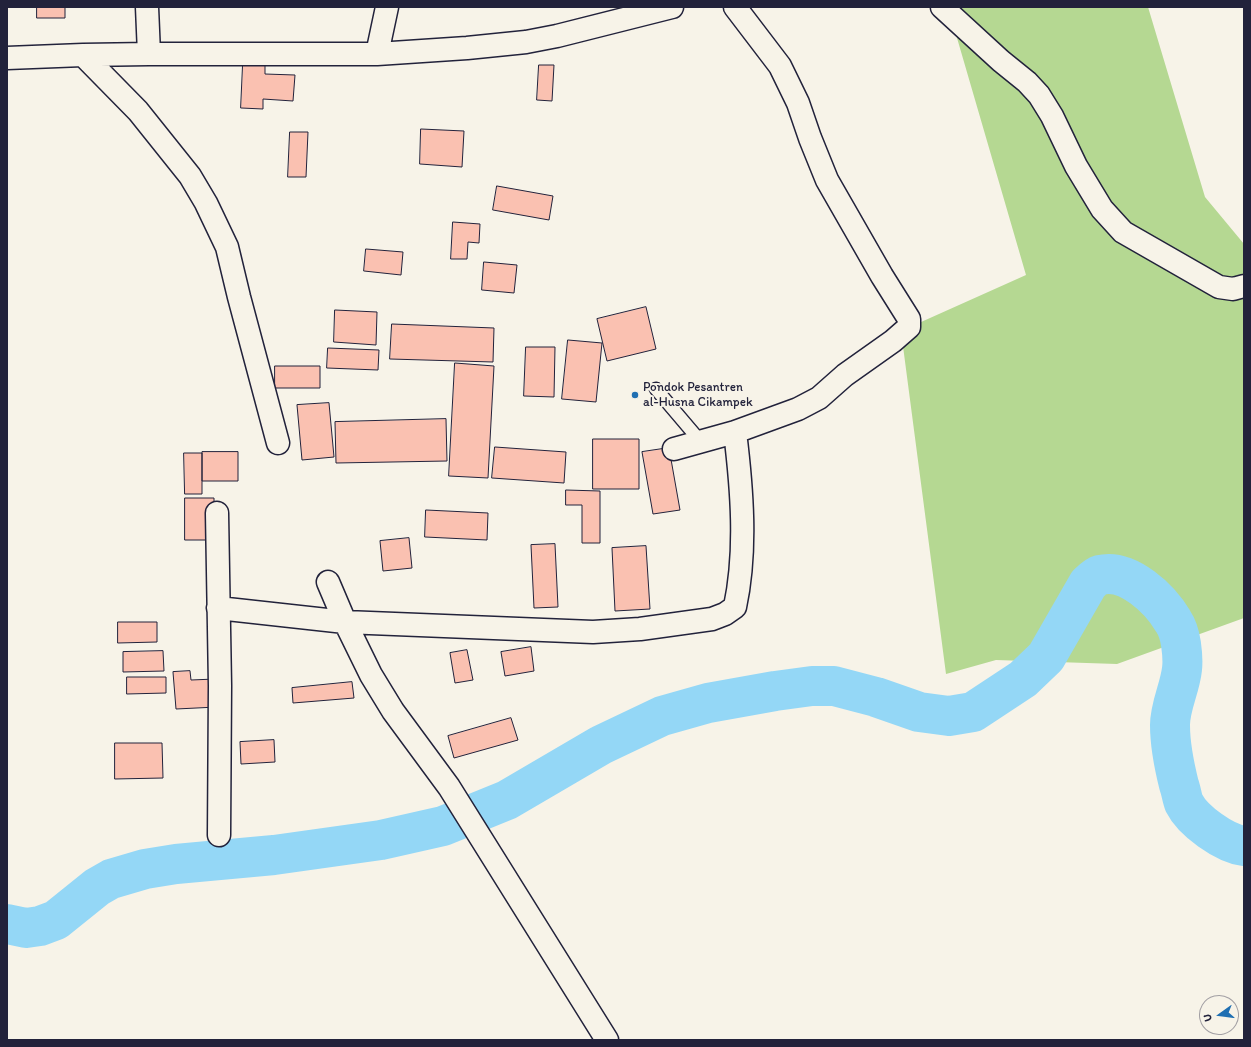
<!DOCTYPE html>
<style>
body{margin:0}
#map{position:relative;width:1251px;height:1047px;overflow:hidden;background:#f7f3e8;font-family:Itim,sans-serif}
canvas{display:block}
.frame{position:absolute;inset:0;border:8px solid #22223b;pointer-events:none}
.north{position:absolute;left:1199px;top:995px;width:40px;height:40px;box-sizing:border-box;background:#f7f3e8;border:1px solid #a29fa3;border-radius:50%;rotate:256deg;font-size:11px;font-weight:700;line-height:16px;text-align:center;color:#22223b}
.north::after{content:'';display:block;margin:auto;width:14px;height:18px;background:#1f6fb2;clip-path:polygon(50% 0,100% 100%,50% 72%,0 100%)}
</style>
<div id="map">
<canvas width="1251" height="1047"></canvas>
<div class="frame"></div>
<div class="north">U</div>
</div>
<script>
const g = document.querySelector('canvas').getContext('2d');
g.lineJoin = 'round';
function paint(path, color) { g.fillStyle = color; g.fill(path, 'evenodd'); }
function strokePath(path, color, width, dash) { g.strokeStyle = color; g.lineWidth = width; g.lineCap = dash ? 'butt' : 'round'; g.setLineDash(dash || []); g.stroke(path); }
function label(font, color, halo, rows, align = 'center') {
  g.font = font + ' Itim,sans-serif'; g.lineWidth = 4; g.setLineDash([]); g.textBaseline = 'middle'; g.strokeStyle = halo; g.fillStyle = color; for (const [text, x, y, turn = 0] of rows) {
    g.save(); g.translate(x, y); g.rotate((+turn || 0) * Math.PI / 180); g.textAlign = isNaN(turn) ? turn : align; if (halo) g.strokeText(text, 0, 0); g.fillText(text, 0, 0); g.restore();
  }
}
paint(new Path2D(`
 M 948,7 L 1148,7 L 1205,197 L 1244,244 L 1244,618 L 1117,664 L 996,660 L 946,674 L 901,331 L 1026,275 Z`), '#b5d892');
strokePath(new Path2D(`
 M 7,924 L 26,928 L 40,926 L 56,920 L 97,887 L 111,879 L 145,869 L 176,864 L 274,855 L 381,840 L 443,826 L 507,800 L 601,745 L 662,716 L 708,703 L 775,691 L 812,686 L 834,686 L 876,697 L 919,712 L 949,716 L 973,712 L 1023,679 L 1046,657 L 1088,584 C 1091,581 1096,576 1100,575 C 1128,568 1160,599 1173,621 C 1177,627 1180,637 1181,644 C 1182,651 1183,661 1182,669 C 1180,688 1170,706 1170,725 C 1170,745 1174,765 1179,785 C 1181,790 1182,798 1184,803 C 1193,821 1224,843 1244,846`), '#94d7f6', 40);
const building = new Path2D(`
 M 37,7 L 65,7 L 65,18 L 37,18 Z
 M 243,64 L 265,65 L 265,74 L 295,75 L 293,101 L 263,99 L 263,109 L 241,108 Z
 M 539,65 L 554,65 L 552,101 L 537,100 Z
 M 421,129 L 464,131 L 462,167 L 420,164 Z
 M 290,132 L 308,132 L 306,177 L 288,177 Z
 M 497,186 L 553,196 L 549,220 L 493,210 Z
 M 453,222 L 480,224 L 479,243 L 468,242 L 467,259 L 451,259 Z
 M 366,249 L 403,252 L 401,275 L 364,271 Z
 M 484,262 L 517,265 L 514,293 L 482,290 Z
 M 646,307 L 656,349 L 607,361 L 597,319 Z
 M 335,310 L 377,312 L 376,345 L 334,342 Z
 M 392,324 L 494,328 L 493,362 L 390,359 Z
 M 568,340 L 602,343 L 596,402 L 562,399 Z
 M 526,347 L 555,347 L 554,397 L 524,396 Z
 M 328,348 L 379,350 L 378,370 L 327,368 Z
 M 455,363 L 494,366 L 488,478 L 449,476 Z
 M 275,366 L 320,366 L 320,388 L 275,388 Z
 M 329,403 L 334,457 L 302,460 L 297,405 Z
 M 446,419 L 447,461 L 336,463 L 335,422 Z
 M 593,439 L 639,439 L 639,489 L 593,489 Z
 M 495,447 L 566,452 L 564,483 L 492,478 Z
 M 669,448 L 680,510 L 653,514 L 642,452 Z
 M 238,452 L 238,481 L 202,481 L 202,452 Z
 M 184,453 L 202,453 L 202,494 L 185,494 Z
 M 566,490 L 600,491 L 600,543 L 582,543 L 582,505 L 566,505 Z
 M 185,498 L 214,498 L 214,540 L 185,540 Z
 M 426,510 L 488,513 L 487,540 L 425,537 Z
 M 409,538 L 412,568 L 383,571 L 380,541 Z
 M 555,544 L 558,607 L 534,608 L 531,545 Z
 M 646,546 L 650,609 L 615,611 L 612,548 Z
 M 118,622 L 157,622 L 157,642 L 118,643 Z
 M 531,647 L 534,671 L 505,676 L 501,652 Z
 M 467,650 L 473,680 L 455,683 L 450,653 Z
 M 163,651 L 164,671 L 123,672 L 123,652 Z
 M 190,671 L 191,680 L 215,679 L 217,707 L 176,709 L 173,672 Z
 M 127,677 L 166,677 L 166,693 L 127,694 Z
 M 352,682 L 354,698 L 293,703 L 292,688 Z
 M 511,718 L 518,740 L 454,758 L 448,736 Z
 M 274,740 L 275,762 L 241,764 L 240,742 Z
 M 115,743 L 162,743 L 163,778 L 115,779 Z`);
paint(building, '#fac1b1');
strokePath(building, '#22223b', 1);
const service = new Path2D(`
 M 656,389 L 701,442`);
const minor = new Path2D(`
 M 147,7 L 149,54
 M 942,7 L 1001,61 L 1027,82 L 1039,95 L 1052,116 L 1076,166 L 1102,209 L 1123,232 L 1219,287 L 1233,289 L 1244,286
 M 377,54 L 387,7
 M 83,55 L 138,111 L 190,176 L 206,203 L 227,247 L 239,297 L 278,443
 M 7,58 L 83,55 L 149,54 L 377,54 L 467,48 L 526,42 L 557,36 L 672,7
 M 674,449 L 735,432
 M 217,513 L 220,686 L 219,835
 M 328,582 L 345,622 L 371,675 L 393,711 L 449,787 L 607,1040
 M 218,608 L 345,622 L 593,632 L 640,629 L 712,619 L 725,614 L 735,607 C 747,551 742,489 735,432 L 798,409 L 819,398 L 845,375 L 893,341 L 909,327 L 909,319 L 882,276 L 827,180 L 810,138 L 798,103 L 780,66 L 735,7`);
strokePath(service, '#22223b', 15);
strokePath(minor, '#22223b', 25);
strokePath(service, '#f7f3e8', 12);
strokePath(minor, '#f7f3e8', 22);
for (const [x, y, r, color] of [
 [635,395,4,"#1f6fb2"]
]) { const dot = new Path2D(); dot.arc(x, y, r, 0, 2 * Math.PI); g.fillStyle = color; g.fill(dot); strokePath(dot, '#f7f3e8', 1.5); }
label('13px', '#22223b', '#f7f3e8', [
 ["Pondok Pesantren",643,388],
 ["al-Husna Cikampek",643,403]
], 'left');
</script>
